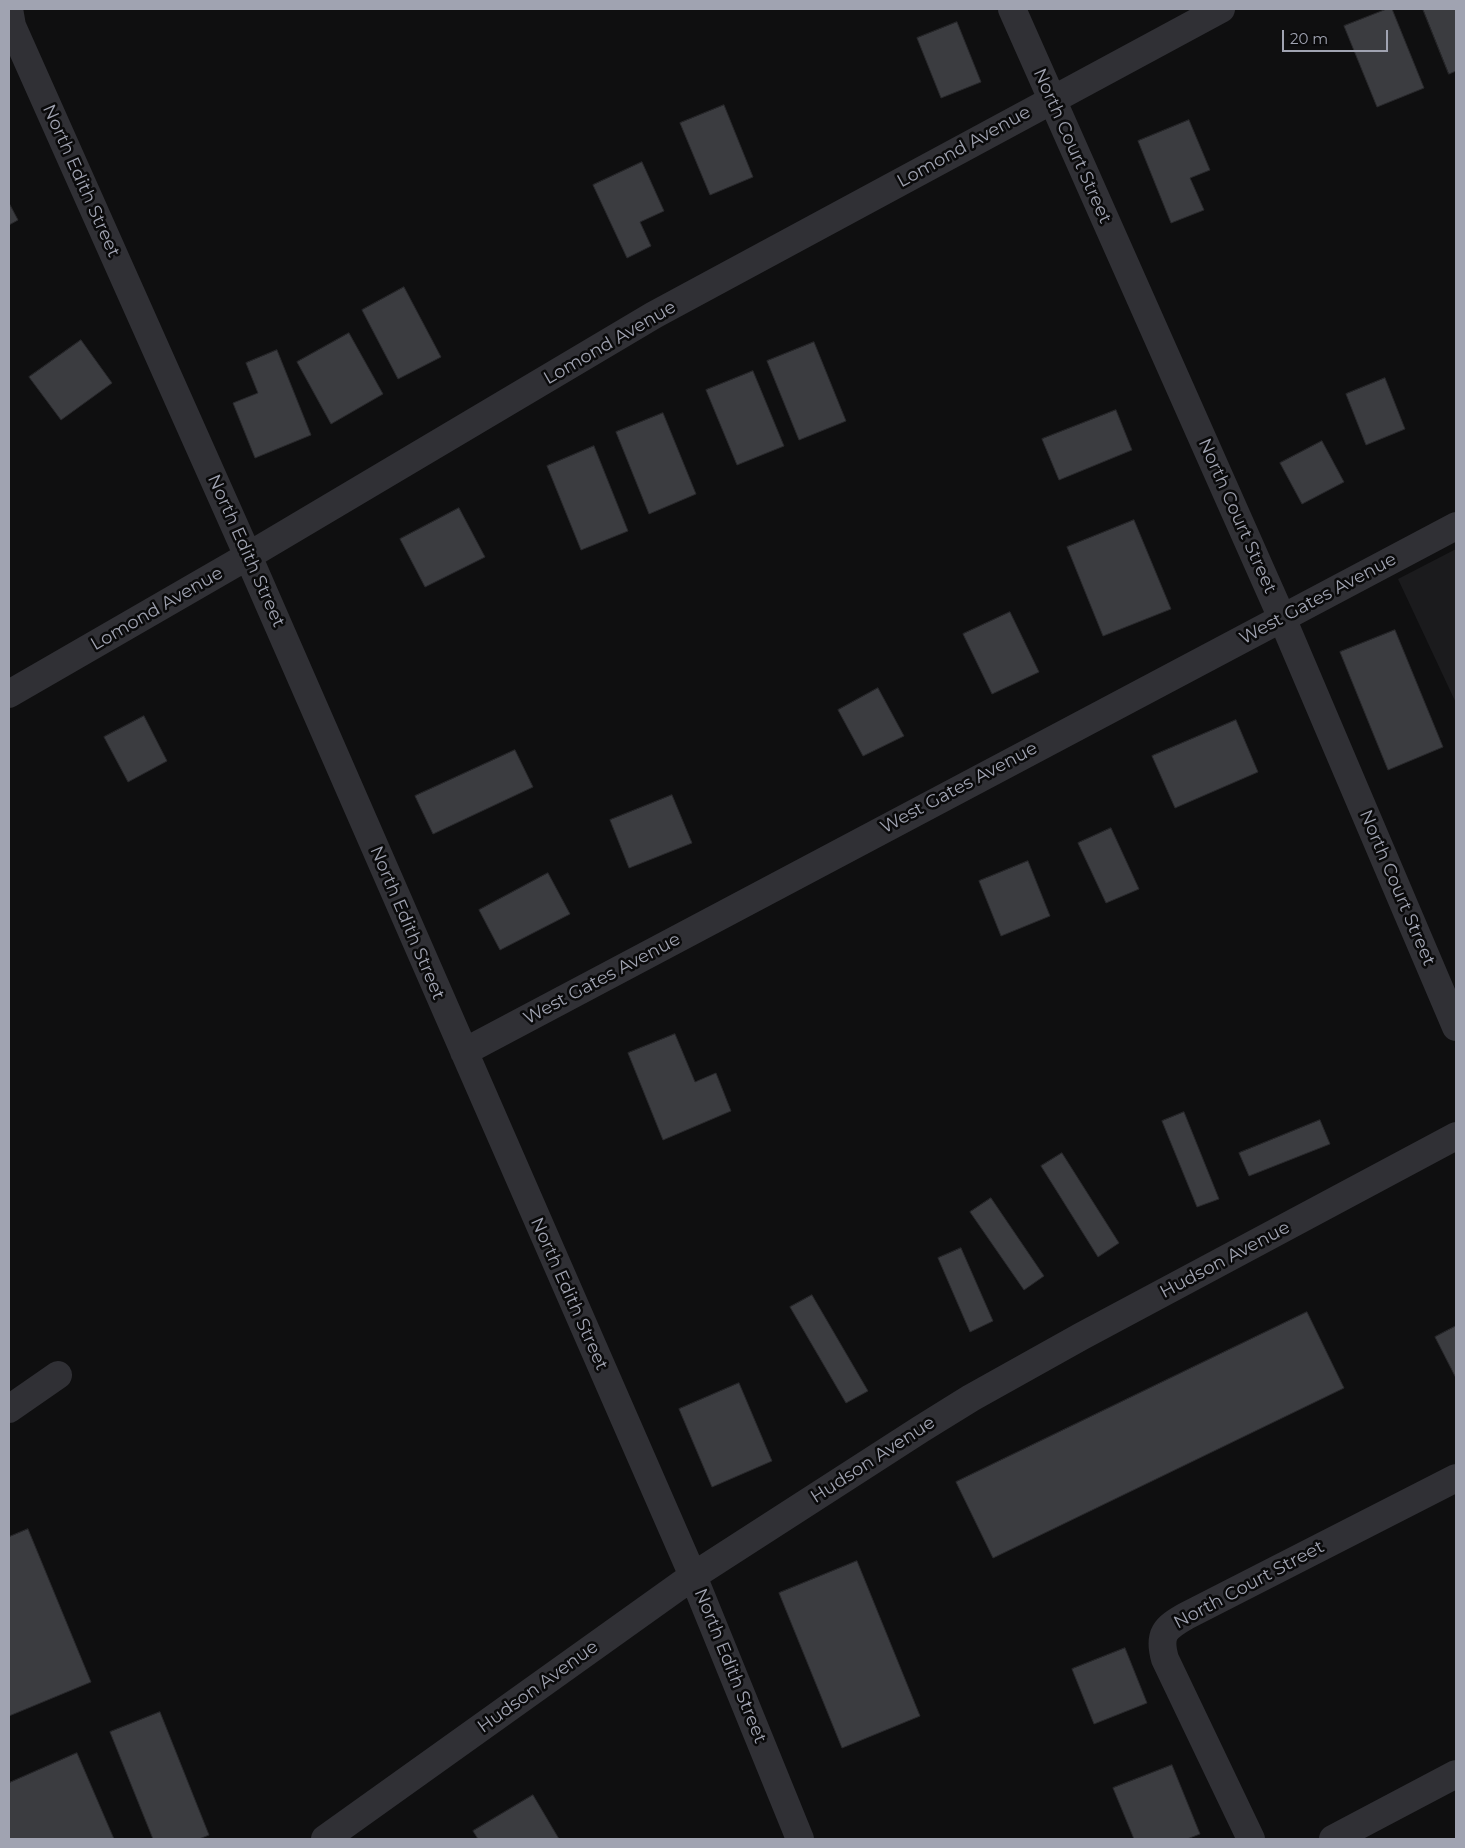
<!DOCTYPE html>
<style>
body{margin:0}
#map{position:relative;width:1465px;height:1848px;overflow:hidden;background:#0f0f10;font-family:Montserrat,sans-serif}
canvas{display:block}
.frame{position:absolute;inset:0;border:10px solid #a0a3b1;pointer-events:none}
.scale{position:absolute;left:1282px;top:30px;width:106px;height:22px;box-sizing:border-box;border:2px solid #a0a3b1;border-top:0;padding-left:6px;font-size:15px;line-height:18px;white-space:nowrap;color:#a0a3b1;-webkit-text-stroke:4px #0a0a0b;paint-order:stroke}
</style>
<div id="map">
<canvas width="1465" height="1848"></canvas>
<div class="frame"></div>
<div class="scale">20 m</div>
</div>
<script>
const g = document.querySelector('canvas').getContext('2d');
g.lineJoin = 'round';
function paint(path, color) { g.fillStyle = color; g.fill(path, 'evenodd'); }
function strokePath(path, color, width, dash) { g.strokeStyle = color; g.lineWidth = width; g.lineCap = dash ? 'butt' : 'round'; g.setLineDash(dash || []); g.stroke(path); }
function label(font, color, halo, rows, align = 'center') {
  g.font = font + ' Montserrat,sans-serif'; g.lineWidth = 5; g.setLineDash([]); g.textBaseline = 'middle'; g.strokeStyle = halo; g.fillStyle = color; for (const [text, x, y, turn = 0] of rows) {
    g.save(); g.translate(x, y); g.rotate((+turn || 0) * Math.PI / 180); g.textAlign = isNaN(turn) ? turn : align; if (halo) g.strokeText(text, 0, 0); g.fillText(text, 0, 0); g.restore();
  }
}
paint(new Path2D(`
 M 1456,549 L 1456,703 L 1398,579 Z`), '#1b1b1d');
const building = new Path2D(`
 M 1387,9 L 1392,9 L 1424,88 L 1377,107 L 1344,26 Z
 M 1423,9 L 1456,9 L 1456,71 L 1449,74 Z
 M 957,22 L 981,82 L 941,98 L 917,38 Z
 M 724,105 L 753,177 L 710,195 L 680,123 Z
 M 1189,120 L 1210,170 L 1190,178 L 1204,210 L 1171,223 L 1138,141 Z
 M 642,162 L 664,211 L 640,222 L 651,246 L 627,258 L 593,185 Z
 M 9,203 L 18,220 L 9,225 Z
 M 404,287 L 441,357 L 398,379 L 362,310 Z
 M 349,333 L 383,394 L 331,424 L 297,362 Z
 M 81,340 L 112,383 L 61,420 L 29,377 Z
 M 814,342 L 846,421 L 799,440 L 767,361 Z
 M 277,350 L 311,435 L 255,458 L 233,403 L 258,393 L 246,363 Z
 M 753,371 L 784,446 L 737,465 L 706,390 Z
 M 1385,378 L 1405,429 L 1366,445 L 1346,394 Z
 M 1116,410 L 1132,450 L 1059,480 L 1042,439 Z
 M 663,413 L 696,494 L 649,514 L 616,432 Z
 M 1322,441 L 1344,482 L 1302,504 L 1280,463 Z
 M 594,446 L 628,531 L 581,550 L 547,466 Z
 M 459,508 L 485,557 L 425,587 L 400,539 Z
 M 1134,520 L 1171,609 L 1103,636 L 1067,547 Z
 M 1010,612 L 1039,672 L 992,694 L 963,634 Z
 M 1395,630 L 1443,747 L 1388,770 L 1340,652 Z
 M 878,688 L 904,736 L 863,756 L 838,710 Z
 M 144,716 L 167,761 L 128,782 L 104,737 Z
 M 1236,720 L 1258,772 L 1175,808 L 1152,756 Z
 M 515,750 L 533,787 L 433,834 L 415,796 Z
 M 672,795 L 692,843 L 629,868 L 610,820 Z
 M 1111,828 L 1139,889 L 1106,903 L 1078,843 Z
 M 1028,861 L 1050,916 L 1001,936 L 979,881 Z
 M 548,873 L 570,914 L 500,950 L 479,910 Z
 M 675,1034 L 695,1082 L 716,1073 L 731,1111 L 663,1140 L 628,1053 Z
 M 1184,1112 L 1219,1199 L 1197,1207 L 1162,1121 Z
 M 1320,1120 L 1330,1144 L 1249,1176 L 1239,1153 Z
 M 1062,1153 L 1119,1243 L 1098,1257 L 1041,1166 Z
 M 991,1198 L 1044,1276 L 1024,1290 L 970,1212 Z
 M 961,1248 L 993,1321 L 970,1332 L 938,1258 Z
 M 812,1295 L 868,1391 L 846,1403 L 790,1307 Z
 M 1307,1312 L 1344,1388 L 993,1558 L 956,1482 Z
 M 1456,1326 L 1456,1378 L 1435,1337 Z
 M 739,1383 L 772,1461 L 712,1487 L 679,1409 Z
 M 28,1529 L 91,1682 L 9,1716 L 9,1537 Z
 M 857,1561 L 920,1716 L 842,1748 L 779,1593 Z
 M 1125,1648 L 1147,1703 L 1094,1724 L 1072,1669 Z
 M 160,1712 L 209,1835 L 199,1839 L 153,1839 L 110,1732 Z
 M 77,1753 L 114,1839 L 9,1839 L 9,1783 Z
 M 1172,1765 L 1200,1834 L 1187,1839 L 1134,1839 L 1113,1788 Z
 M 533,1795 L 559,1839 L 478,1839 L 473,1831 Z`);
paint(building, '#3b3c40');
strokePath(building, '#29292c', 1);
strokePath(new Path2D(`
 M 9,9 L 12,26 L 248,556 L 693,1576 L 800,1839
 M 1012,9 L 1282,618 L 1456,1027
 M 9,694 L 248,556 L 654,315 L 1221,9
 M 464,1052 L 1456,526
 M 9,1409 L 58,1375
 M 325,1839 L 693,1576 L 921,1429 L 971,1398 L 1082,1336 L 1456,1136
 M 1251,1839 L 1165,1659 C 1158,1634 1165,1628 1186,1616 L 1456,1478
 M 1333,1839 L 1456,1774`), '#303035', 28);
label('18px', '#a0a3b1', '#0a0a0b', [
 ["North Court Street",1072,146,66],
 ["Lomond Avenue",964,147,-29],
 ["North Edith Street",81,181,66],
 ["Lomond Avenue",610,343,-30],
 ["North Court Street",1237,516,66],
 ["North Edith Street",246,551,66],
 ["West Gates Avenue",1318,599,-28],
 ["Lomond Avenue",157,609,-30],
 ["West Gates Avenue",959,788,-28],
 ["North Court Street",1397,888,67],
 ["North Edith Street",407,923,67],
 ["West Gates Avenue",602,979,-28],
 ["Hudson Avenue",1225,1260,-28],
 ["North Edith Street",569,1294,66],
 ["Hudson Avenue",873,1460,-33],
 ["North Court Street",1249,1585,-28],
 ["North Edith Street",730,1666,68],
 ["Hudson Avenue",538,1687,-36]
]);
</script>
